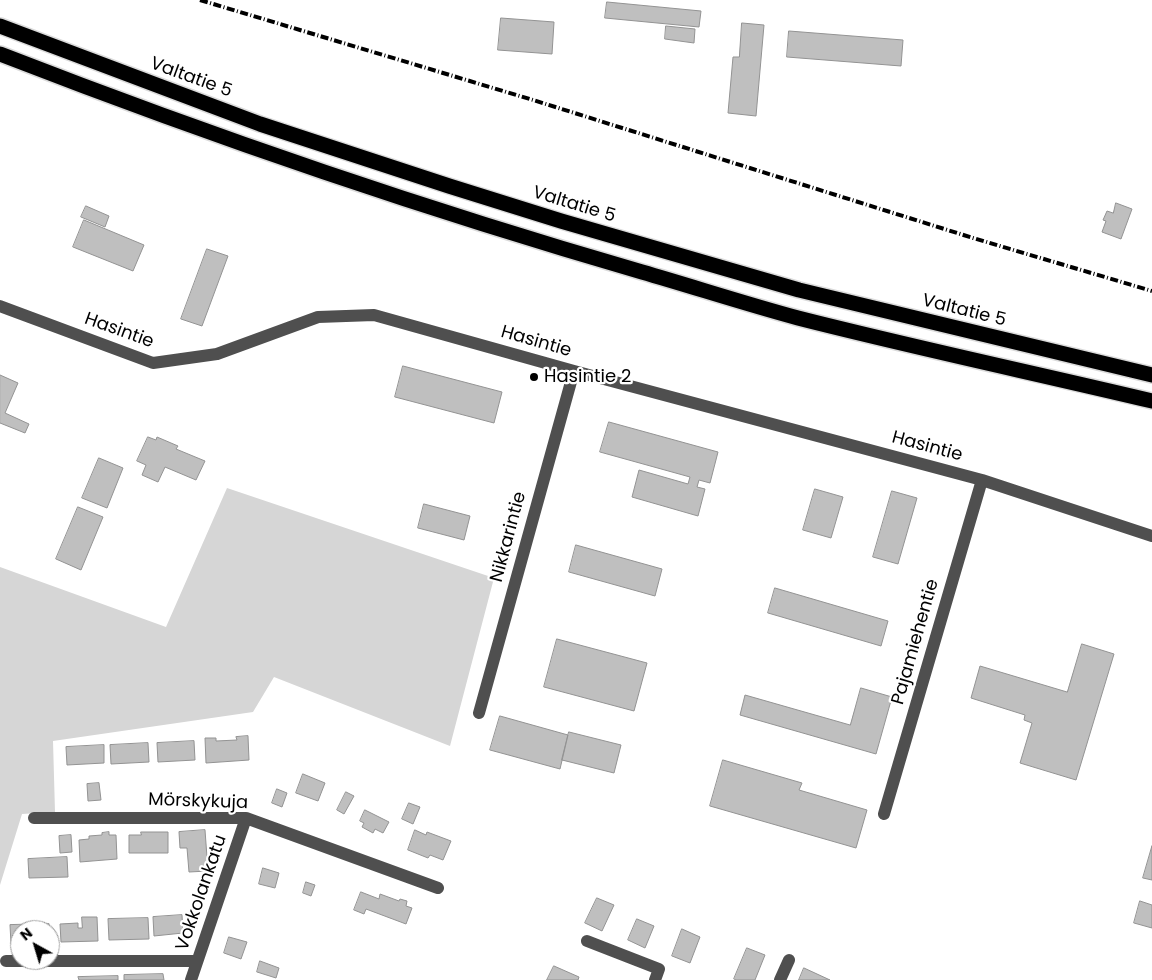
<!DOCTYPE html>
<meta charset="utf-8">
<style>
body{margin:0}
#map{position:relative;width:1152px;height:980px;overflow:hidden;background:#fff;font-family:Poppins,sans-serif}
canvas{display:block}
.north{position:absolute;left:10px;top:920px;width:50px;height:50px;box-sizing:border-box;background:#fff;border:1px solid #999;border-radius:50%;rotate:321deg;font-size:14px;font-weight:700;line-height:20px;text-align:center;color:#000}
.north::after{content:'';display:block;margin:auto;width:18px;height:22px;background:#000;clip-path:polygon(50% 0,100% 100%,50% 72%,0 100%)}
</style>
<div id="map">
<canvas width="1152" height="980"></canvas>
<div class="north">N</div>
</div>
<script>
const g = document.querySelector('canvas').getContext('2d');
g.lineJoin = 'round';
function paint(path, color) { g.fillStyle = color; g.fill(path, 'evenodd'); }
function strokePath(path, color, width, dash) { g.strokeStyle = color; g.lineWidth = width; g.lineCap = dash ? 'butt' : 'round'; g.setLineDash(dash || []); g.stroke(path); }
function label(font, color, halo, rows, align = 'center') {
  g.font = font + ' Poppins,sans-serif'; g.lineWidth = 4.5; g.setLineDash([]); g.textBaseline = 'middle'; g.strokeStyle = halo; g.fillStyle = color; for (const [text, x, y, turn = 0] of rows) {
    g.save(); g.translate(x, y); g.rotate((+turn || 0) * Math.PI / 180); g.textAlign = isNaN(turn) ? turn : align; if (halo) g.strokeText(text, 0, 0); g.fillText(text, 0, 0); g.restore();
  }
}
paint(new Path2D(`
 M 227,488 L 494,578 L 450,746 L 274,677 L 253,712 L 53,741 L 55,812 L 22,814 L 0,885 L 0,567 L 166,627 Z`), '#d6d6d6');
const building = new Path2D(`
 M 607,2 L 701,11 L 699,27 L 605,18 Z
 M 501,18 L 554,22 L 552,54 L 498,50 Z
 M 742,23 L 764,25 L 756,116 L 728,113 L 733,57 L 739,57 Z
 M 666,26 L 695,29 L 694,43 L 665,39 Z
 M 789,31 L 903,40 L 901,66 L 787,57 Z
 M 1116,203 L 1132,209 L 1121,239 L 1102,232 L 1106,221 L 1103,220 L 1107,211 L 1113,213 Z
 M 86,206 L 109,216 L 105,227 L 81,217 Z
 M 84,220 L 144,245 L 133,271 L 73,247 Z
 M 207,249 L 228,256 L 202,326 L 181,319 Z
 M 403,366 L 502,392 L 494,423 L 395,397 Z
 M 0,375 L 18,383 L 5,413 L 29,424 L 25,433 L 0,423 Z
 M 609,422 L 718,452 L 710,483 L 699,480 L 697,487 L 705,489 L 698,516 L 632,497 L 639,470 L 688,484 L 690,477 L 600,452 Z
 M 148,437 L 156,440 L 157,437 L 178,446 L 176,449 L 205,461 L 196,480 L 165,467 L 158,482 L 142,475 L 146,465 L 137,461 Z
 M 99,458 L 123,468 L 107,508 L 82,498 Z
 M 815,489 L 843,497 L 831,538 L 803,530 Z
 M 892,491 L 917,498 L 898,564 L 873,557 Z
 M 424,504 L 470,516 L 464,540 L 418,528 Z
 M 78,507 L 103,517 L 81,570 L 56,559 Z
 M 576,545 L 662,569 L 655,596 L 569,572 Z
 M 775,588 L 888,621 L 881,646 L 768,613 Z
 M 557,639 L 647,663 L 634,711 L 544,687 Z
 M 1082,644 L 1114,654 L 1076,780 L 1020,763 L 1032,723 L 1024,720 L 1025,715 L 971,698 L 980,666 L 1067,692 Z
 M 861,688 L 892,697 L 876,754 L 740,715 L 745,695 L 850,725 Z
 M 500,716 L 568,735 L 560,769 L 490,750 Z
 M 569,732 L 621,745 L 614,773 L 562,760 Z
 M 248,736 L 249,760 L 206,763 L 205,738 L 216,738 L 216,741 L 237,740 L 236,737 Z
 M 194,741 L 195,760 L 158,762 L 157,743 Z
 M 148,743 L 149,762 L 111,764 L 110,745 Z
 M 104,745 L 104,763 L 67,765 L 66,747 Z
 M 723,760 L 802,783 L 799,790 L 867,810 L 856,848 L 710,806 Z
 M 303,774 L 325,783 L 318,801 L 296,793 Z
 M 99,783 L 101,800 L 88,801 L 87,784 Z
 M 277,789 L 287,793 L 282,807 L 272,803 Z
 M 346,792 L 354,796 L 344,814 L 337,810 Z
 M 409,803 L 420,807 L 413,824 L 402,819 Z
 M 365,810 L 389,822 L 383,833 L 375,829 L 373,833 L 362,827 L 364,823 L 360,821 Z
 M 205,830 L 208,871 L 189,872 L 187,848 L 180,848 L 179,832 Z
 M 415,830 L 426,835 L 427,832 L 451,841 L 443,860 L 430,855 L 428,858 L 408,850 Z
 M 109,832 L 109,835 L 116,835 L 117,859 L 80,862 L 79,840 L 89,839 L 89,836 L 102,835 L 102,833 Z
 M 141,832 L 168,832 L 168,853 L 129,853 L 129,835 L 141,835 Z
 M 71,835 L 72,852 L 60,853 L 59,836 Z
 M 1152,846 L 1152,880 L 1143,878 Z
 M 67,857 L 68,877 L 29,878 L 28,859 Z
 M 263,868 L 279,873 L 275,888 L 259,884 Z
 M 306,882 L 315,885 L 311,896 L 303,893 Z
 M 361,892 L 379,899 L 380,894 L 399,901 L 400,899 L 407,901 L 406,906 L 412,908 L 406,924 L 366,909 L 364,914 L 354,910 Z
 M 597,898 L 614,905 L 602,931 L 585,923 Z
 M 1140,901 L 1152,905 L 1152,928 L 1134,923 Z
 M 182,915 L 183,933 L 154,936 L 153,917 Z
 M 82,917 L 97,917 L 98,941 L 61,942 L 60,924 L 78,923 L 78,928 L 82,928 Z
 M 148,918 L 149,939 L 109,940 L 108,919 Z
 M 637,919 L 654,926 L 645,948 L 628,940 Z
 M 49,924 L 49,930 L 20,930 L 20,944 L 11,944 L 10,925 Z
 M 682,929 L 700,937 L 690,963 L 672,956 Z
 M 229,937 L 247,942 L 241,959 L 224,953 Z
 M 747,948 L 765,955 L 755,980 L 736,980 L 734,979 Z
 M 260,961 L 279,968 L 276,978 L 257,972 Z
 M 554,966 L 579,977 L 578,980 L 547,980 Z
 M 804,968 L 830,980 L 799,980 Z
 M 163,974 L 164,980 L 124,980 L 124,975 Z
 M 118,976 L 118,980 L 79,980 L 78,977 Z`);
paint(building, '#bfbfbf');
strokePath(building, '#939393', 1);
const highway = new Path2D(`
 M 0,26 L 260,124 L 449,186 L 561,221 L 799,290 L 1152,375
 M 0,54 C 211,136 424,209 642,272 C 694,287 746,304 798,318 C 916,348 1034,373 1152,401`);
strokePath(highway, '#dbdbdb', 18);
strokePath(new Path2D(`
 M 0,306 L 153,363 L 217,354 L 318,317 L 374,315 L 574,371 L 982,480 L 1152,536
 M 479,713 L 574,371
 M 884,814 L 982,480
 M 34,818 L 246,818 L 438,888
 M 587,941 L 659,969 L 655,980
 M 6,961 L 197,961
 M 191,980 L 246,818
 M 780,980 L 789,960`), '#4f4f4f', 12);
strokePath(highway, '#000', 15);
strokePath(new Path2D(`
 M 200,0 L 533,100 L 973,238 L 1152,291`), '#000', 4, [8, 2.5, 1, 2.5]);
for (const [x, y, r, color] of [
 [534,377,5,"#000"]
]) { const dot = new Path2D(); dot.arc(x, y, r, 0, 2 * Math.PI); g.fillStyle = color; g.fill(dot); strokePath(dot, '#fff', 2); }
label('18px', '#000', '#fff', [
 ["Valtatie 5",191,78,20],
 ["Valtatie 5",574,205,17],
 ["Valtatie 5",964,311,14],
 ["Hasintie",119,331,20],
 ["Hasintie",536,342,16],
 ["Hasintie",927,447,15],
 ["Nikkarintie",509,537,-75],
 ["Pajamiehentie",916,642,-74],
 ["Mörskykuja",198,802,2],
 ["Vokkolankatu",202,893,-71]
]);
label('18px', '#000', '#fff', [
 ["Hasintie 2",544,377]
], 'left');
</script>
